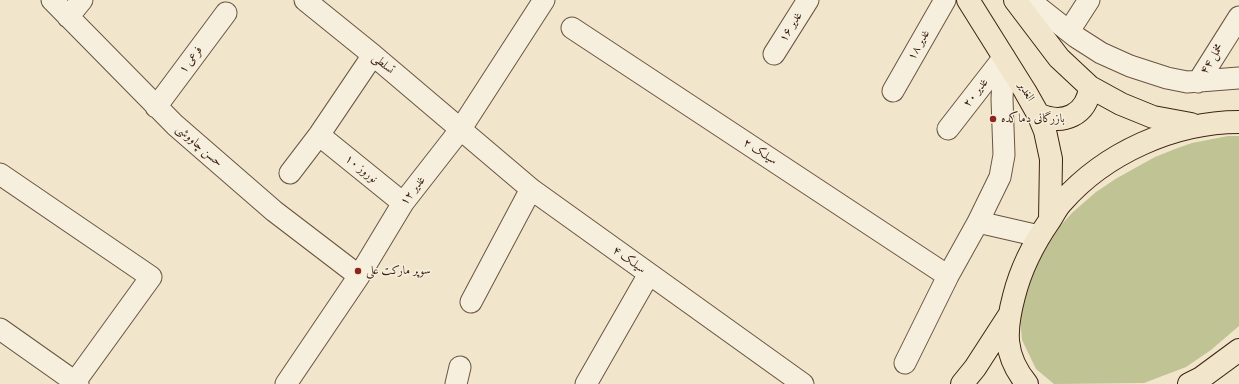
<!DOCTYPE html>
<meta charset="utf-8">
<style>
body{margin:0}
canvas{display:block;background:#f1e6cb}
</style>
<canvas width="1239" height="384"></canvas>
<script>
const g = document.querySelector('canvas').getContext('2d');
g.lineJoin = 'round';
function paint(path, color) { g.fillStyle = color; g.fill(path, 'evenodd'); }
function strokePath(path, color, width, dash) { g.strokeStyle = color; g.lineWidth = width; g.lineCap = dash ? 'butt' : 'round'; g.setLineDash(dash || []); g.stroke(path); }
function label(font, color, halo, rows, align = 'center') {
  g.font = font + ' "Gentium Book Plus",Amiri,serif'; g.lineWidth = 3; g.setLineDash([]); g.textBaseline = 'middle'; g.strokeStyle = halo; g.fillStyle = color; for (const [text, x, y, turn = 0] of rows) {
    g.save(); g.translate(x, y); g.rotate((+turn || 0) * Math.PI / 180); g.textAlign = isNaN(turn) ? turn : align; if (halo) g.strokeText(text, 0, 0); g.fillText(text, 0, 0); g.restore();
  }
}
paint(new Path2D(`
 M 1228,136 L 1239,136 L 1239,326 L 1211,350 L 1186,367 L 1144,383 L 1054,384 L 1036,369 L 1022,340 L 1020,318 L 1025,292 L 1033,269 L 1058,228 L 1073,212 L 1096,192 L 1117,178 L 1155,157 L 1175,149 L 1192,143 Z`), '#c0c393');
const minor = new Path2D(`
 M 52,0 L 175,125 L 274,211 L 359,276
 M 305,0 L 373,55 L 531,189 L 803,384
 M 1029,0 L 1076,37 L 1101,53 L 1130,66 L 1167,78 L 1187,82 L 1239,78
 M 68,17 L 82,0
 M 572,28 L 948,276
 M 1069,31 L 1089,0
 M 774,54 L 808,0
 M 1198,82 L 1239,17
 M 893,91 L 945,0
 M 156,107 L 226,13
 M 948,129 L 1004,57
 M 319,135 L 403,203
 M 290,173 L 319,135 L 373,55
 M 0,174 L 151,277 L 75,382
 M 978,222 L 1039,236
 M 471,302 L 531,189
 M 0,329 L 78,384
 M 905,363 L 948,276 L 978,222 L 1000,177 L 1004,155 L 1002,99 L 1004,57
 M 286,384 L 359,276 L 403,203 L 460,130 L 544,0
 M 456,384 L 460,367
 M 586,384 L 649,274`);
const major = new Path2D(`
 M 968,0 L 1025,91 L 1038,114 L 1045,131 L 1051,159 L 1050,220
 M 1015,0 L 1059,58 L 1090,87 L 1121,104 L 1153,117 L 1191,124
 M 1038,114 C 1063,126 1087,115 1090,87
 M 962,384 L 975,368 L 1008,317
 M 1027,384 C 1003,355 1005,330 1014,296 C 1021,268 1034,243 1050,220 C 1054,214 1057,207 1062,202 C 1105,153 1174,122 1239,122
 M 1189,384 L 1201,378 L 1239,350`);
strokePath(minor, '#6b5441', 23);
strokePath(major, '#3e2313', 24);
strokePath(minor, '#f6efdd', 21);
strokePath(major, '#f1e6cb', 22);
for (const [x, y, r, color] of [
 [993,119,4,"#8f2418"],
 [358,271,4,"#8f2418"]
]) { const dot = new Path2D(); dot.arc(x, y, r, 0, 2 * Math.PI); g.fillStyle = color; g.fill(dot); strokePath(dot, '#f6efdd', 1.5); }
label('12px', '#3e2313', '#f6efdd', [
 ["غدیر ۱۶",791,27,-58],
 ["غدیر ۱۸",919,45,-60],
 ["مخمل ۴۴",1212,59,-58],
 ["فرعی ۱",191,60,-53],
 ["تسلطی",383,64,40],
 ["الغدیر",1026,92,59],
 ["غدیر ۲۰",976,93,-52],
 ["حسن چاووشی",199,146,41],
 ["سیلک ۲",760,152,33],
 ["نوروز ۱۰",361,169,39],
 ["غدیر ۱۲",413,191,-53],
 ["سیلک ۴",629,260,36]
]);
label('12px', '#3e2313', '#f6efdd', [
 ["بازرگانی دماکده",1001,119],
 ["سوپر مارکت علی",366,271]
], 'left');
</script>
